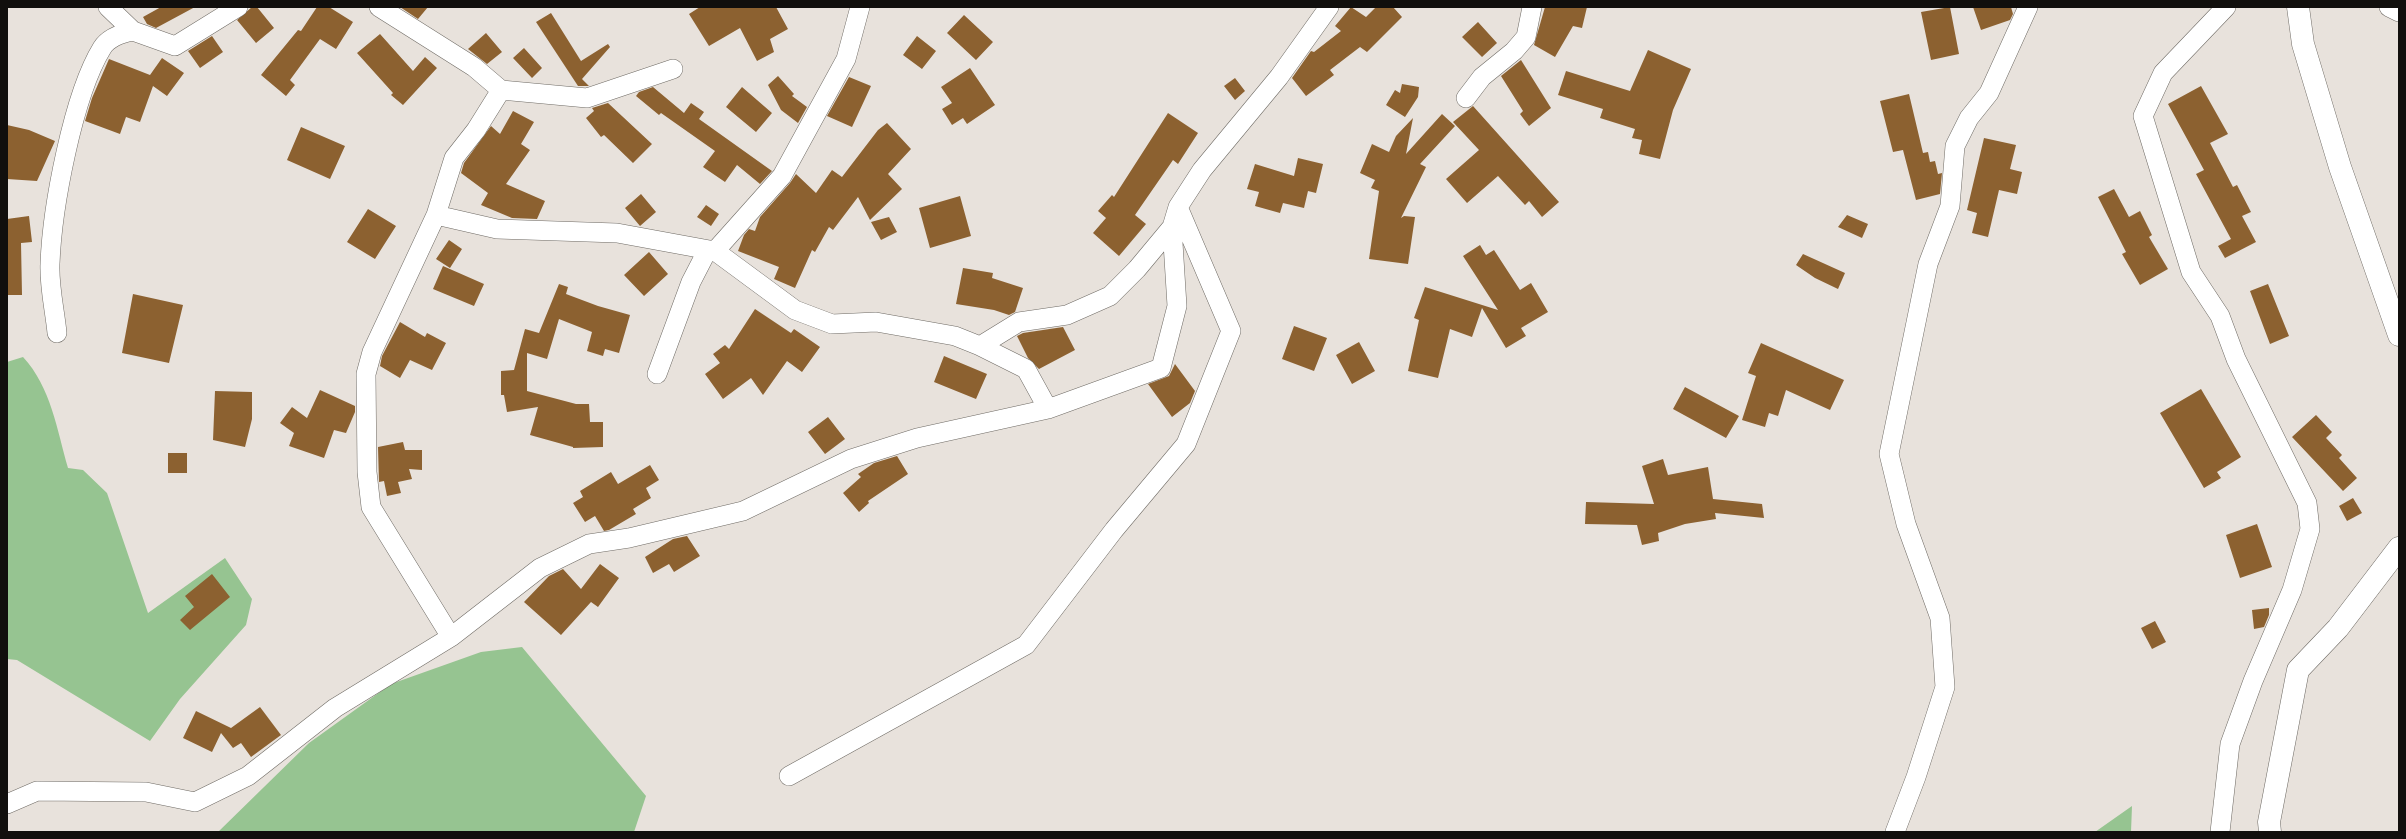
<!DOCTYPE html>
<style>
body{margin:0}
#map{position:relative;width:2406px;height:839px;overflow:hidden;background:#e8e2dc;font-family:Quicksand,sans-serif}
canvas{display:block}
.frame{position:absolute;inset:0;border:8px solid #110f0d;pointer-events:none}
</style>
<div id="map">
<canvas width="2406" height="839"></canvas>
<div class="frame"></div>
</div>
<script>
const g = document.querySelector('canvas').getContext('2d');
g.lineJoin = 'round';
function paint(path, color) { g.fillStyle = color; g.fill(path, 'evenodd'); }
function strokePath(path, color, width, dash) { g.strokeStyle = color; g.lineWidth = width; g.lineCap = dash ? 'butt' : 'round'; g.setLineDash(dash || []); g.stroke(path); }
paint(new Path2D(`
 M 23,357 C 51,387 57,430 68,468 L 83,470 L 107,493 L 148,613 L 225,558 L 252,599 L 246,625 L 180,699 L 150,741 L 17,660 L 7,659 L 7,362 Z
 M 522,647 L 646,796 L 634,832 L 218,832 L 309,743 L 391,684 L 481,652 Z
 M 2132,806 L 2131,832 L 2095,832 Z`), '#96c491');
paint(new Path2D(`
 M 161,7 L 195,7 L 156,28 L 147,24 L 143,17 Z
 M 252,7 L 257,7 L 274,28 L 256,43 L 237,20 Z
 M 317,7 L 329,7 L 353,22 L 336,49 L 320,39 L 290,80 L 295,85 L 286,96 L 261,75 L 298,30 L 301,31 Z
 M 400,7 L 428,7 L 418,19 Z
 M 700,7 L 776,7 L 788,29 L 770,39 L 774,52 L 757,61 L 740,28 L 709,46 L 689,14 Z
 M 1351,7 L 1366,17 L 1376,7 L 1393,7 L 1402,17 L 1367,52 L 1360,47 L 1330,70 L 1334,75 L 1306,96 L 1292,78 L 1311,51 L 1314,52 L 1341,31 L 1335,26 Z
 M 1545,7 L 1587,7 L 1582,28 L 1573,26 L 1555,57 L 1534,45 Z
 M 1950,7 L 1959,54 L 1931,60 L 1921,12 Z
 M 1973,7 L 2011,7 L 2013,14 L 2010,20 L 1981,30 Z
 M 551,13 L 581,61 L 608,44 L 610,47 L 582,79 L 589,86 L 578,86 L 536,22 Z
 M 964,15 L 993,42 L 976,60 L 947,33 Z
 M 1478,22 L 1497,43 L 1482,57 L 1462,37 Z
 M 486,33 L 502,52 L 487,64 L 468,49 Z
 M 380,34 L 413,71 L 425,57 L 437,68 L 403,105 L 391,95 L 393,93 L 357,53 Z
 M 212,36 L 223,52 L 200,68 L 188,51 Z
 M 917,36 L 936,51 L 922,69 L 903,55 Z
 M 524,48 L 542,68 L 532,78 L 513,58 Z
 M 1648,50 L 1691,69 L 1673,110 L 1660,159 L 1639,154 L 1642,140 L 1632,138 L 1635,129 L 1600,118 L 1603,109 L 1558,95 L 1566,71 L 1630,91 Z
 M 162,58 L 184,73 L 167,96 L 153,86 L 140,122 L 126,117 L 120,134 L 85,121 L 92,98 L 109,59 L 150,75 Z
 M 1521,60 L 1551,108 L 1529,126 L 1520,114 L 1523,111 L 1501,76 Z
 M 970,68 L 995,105 L 967,124 L 963,118 L 952,125 L 942,109 L 952,103 L 941,87 Z
 M 778,76 L 794,94 L 792,96 L 807,107 L 798,123 L 781,110 L 768,85 Z
 M 849,77 L 871,86 L 852,127 L 827,116 Z
 M 1235,78 L 1245,91 L 1235,100 L 1224,86 Z
 M 1402,84 L 1419,87 L 1418,97 L 1405,117 L 1386,105 L 1395,90 L 1400,93 Z
 M 2201,86 L 2228,134 L 2210,143 L 2233,187 L 2237,185 L 2251,212 L 2242,216 L 2256,242 L 2225,258 L 2218,246 L 2231,239 L 2196,174 L 2204,170 L 2168,104 Z
 M 653,87 L 684,113 L 691,103 L 704,112 L 699,119 L 772,171 L 760,184 L 737,165 L 725,182 L 703,167 L 715,151 L 661,113 L 659,115 L 636,96 L 639,92 Z
 M 742,87 L 772,113 L 756,132 L 726,107 Z
 M 1909,94 L 1923,153 L 1928,152 L 1930,162 L 1935,161 L 1938,174 L 1942,173 L 1940,194 L 1916,200 L 1903,150 L 1893,152 L 1880,101 Z
 M 608,103 L 652,144 L 633,163 L 604,135 L 601,137 L 586,118 L 594,111 L 592,108 Z
 M 1473,106 L 1559,202 L 1542,217 L 1529,201 L 1525,205 L 1498,176 L 1467,203 L 1446,179 L 1479,150 L 1453,122 Z
 M 513,111 L 534,122 L 521,144 L 530,150 L 506,184 L 545,201 L 537,219 L 512,218 L 481,205 L 488,193 L 461,173 L 464,163 L 491,126 L 500,134 Z
 M 1168,113 L 1198,133 L 1178,164 L 1173,160 L 1135,215 L 1146,224 L 1119,256 L 1093,233 L 1106,218 L 1098,211 L 1112,195 L 1114,197 Z
 M 1442,114 L 1455,126 L 1420,164 L 1426,167 L 1401,218 L 1404,216 L 1415,217 L 1408,264 L 1369,259 L 1379,191 L 1371,188 L 1375,180 L 1360,173 L 1372,144 L 1389,152 L 1396,136 L 1413,118 L 1406,154 Z
 M 887,123 L 911,149 L 888,174 L 902,189 L 870,220 L 858,197 L 833,230 L 829,227 L 815,252 L 812,250 L 795,288 L 774,279 L 779,267 L 738,251 L 744,235 L 749,229 L 755,231 L 760,217 L 790,183 L 796,174 L 816,193 L 832,170 L 842,177 L 878,130 Z
 M 7,125 L 29,130 L 55,141 L 37,181 L 7,179 Z
 M 301,127 L 345,146 L 330,179 L 287,160 Z
 M 1984,138 L 2016,145 L 2010,169 L 2022,172 L 2017,194 L 1999,190 L 1988,237 L 1972,233 L 1977,213 L 1967,210 Z
 M 1298,158 L 1323,164 L 1316,193 L 1308,191 L 1304,208 L 1283,203 L 1280,213 L 1255,206 L 1259,192 L 1247,189 L 1255,164 L 1294,176 Z
 M 2114,189 L 2129,217 L 2140,211 L 2152,235 L 2149,237 L 2168,269 L 2140,285 L 2122,254 L 2126,252 L 2098,197 Z
 M 641,194 L 656,212 L 640,226 L 625,208 Z
 M 960,196 L 971,236 L 930,248 L 919,208 Z
 M 706,205 L 719,214 L 711,226 L 697,217 Z
 M 368,209 L 396,226 L 375,259 L 347,242 Z
 M 1847,215 L 1868,224 L 1862,238 L 1838,227 Z
 M 29,216 L 32,242 L 21,243 L 22,295 L 7,295 L 7,219 Z
 M 889,217 L 897,232 L 881,240 L 871,222 Z
 M 449,240 L 462,249 L 450,268 L 436,259 Z
 M 1480,245 L 1486,255 L 1494,250 L 1520,290 L 1531,283 L 1548,312 L 1521,328 L 1526,336 L 1506,348 L 1482,308 L 1472,337 L 1450,329 L 1438,378 L 1408,371 L 1419,320 L 1414,318 L 1425,287 L 1498,310 L 1463,256 Z
 M 649,252 L 668,274 L 644,296 L 624,275 Z
 M 1803,254 L 1845,273 L 1838,289 L 1815,278 L 1796,265 Z
 M 443,266 L 484,284 L 474,306 L 433,289 Z
 M 963,268 L 993,273 L 992,278 L 1023,288 L 1015,312 L 1009,315 L 994,310 L 956,304 Z
 M 559,284 L 568,287 L 566,294 L 598,306 L 630,315 L 619,353 L 605,349 L 603,356 L 587,351 L 592,332 L 559,319 L 547,359 L 527,353 L 527,391 L 576,404 L 589,404 L 590,422 L 603,422 L 603,447 L 573,448 L 573,447 L 530,435 L 538,407 L 507,412 L 504,395 L 501,395 L 501,371 L 514,370 L 525,329 L 539,333 Z
 M 2268,284 L 2289,336 L 2270,344 L 2250,291 Z
 M 133,294 L 183,305 L 169,363 L 122,353 Z
 M 755,309 L 791,333 L 794,329 L 820,347 L 802,372 L 787,361 L 763,395 L 751,378 L 723,399 L 705,374 L 720,363 L 713,354 L 725,345 L 729,349 Z
 M 400,322 L 425,337 L 427,333 L 446,343 L 432,370 L 410,360 L 400,378 L 380,366 L 382,356 Z
 M 1294,326 L 1327,338 L 1314,371 L 1282,359 Z
 M 1063,327 L 1075,350 L 1039,369 L 1028,358 L 1017,336 L 1023,333 Z
 M 1359,342 L 1375,371 L 1352,384 L 1336,355 Z
 M 1761,343 L 1844,380 L 1830,410 L 1786,390 L 1778,416 L 1769,413 L 1765,427 L 1742,420 L 1756,376 L 1748,373 Z
 M 944,356 L 987,374 L 976,399 L 934,382 Z
 M 1175,364 L 1195,391 L 1190,403 L 1172,417 L 1148,384 L 1169,376 Z
 M 1685,387 L 1739,416 L 1726,438 L 1673,409 Z
 M 2201,389 L 2241,457 L 2217,472 L 2221,478 L 2204,488 L 2160,413 Z
 M 320,390 L 355,406 L 355,412 L 346,433 L 334,430 L 324,458 L 289,446 L 294,433 L 280,423 L 292,407 L 307,418 Z
 M 215,391 L 252,392 L 252,419 L 245,447 L 213,440 Z
 M 2316,415 L 2332,432 L 2326,438 L 2342,455 L 2339,458 L 2357,478 L 2343,491 L 2292,437 Z
 M 828,417 L 845,439 L 825,454 L 808,432 Z
 M 403,442 L 405,450 L 422,450 L 422,470 L 409,469 L 412,479 L 398,482 L 401,493 L 387,496 L 384,481 L 379,482 L 378,447 Z
 M 168,453 L 187,453 L 187,473 L 168,473 Z
 M 897,456 L 908,474 L 868,501 L 869,503 L 859,512 L 843,493 L 861,477 L 858,474 L 874,463 Z
 M 1663,459 L 1668,475 L 1708,467 L 1713,499 L 1762,504 L 1764,518 L 1715,513 L 1716,519 L 1685,524 L 1658,533 L 1659,541 L 1642,545 L 1637,525 L 1585,524 L 1586,502 L 1654,504 L 1642,466 Z
 M 650,465 L 659,480 L 646,488 L 651,498 L 633,509 L 636,514 L 609,530 L 604,531 L 595,516 L 585,522 L 573,503 L 583,497 L 580,491 L 611,472 L 618,484 Z
 M 2353,498 L 2362,513 L 2347,521 L 2339,506 Z
 M 2257,524 L 2272,567 L 2240,578 L 2226,535 Z
 M 687,536 L 700,556 L 674,572 L 669,564 L 653,573 L 645,557 L 673,539 Z
 M 600,564 L 619,578 L 598,607 L 591,602 L 561,635 L 524,602 L 549,576 L 563,569 L 581,589 Z
 M 212,574 L 230,597 L 190,630 L 180,620 L 194,607 L 185,596 Z
 M 2269,608 L 2269,615 L 2264,627 L 2254,629 L 2252,610 Z
 M 2155,621 L 2166,642 L 2152,649 L 2141,628 Z
 M 260,707 L 281,735 L 251,757 L 241,743 L 233,748 L 221,733 L 212,752 L 183,738 L 196,711 L 231,728 Z`), '#8c6130');
const minor = new Path2D(`
 M 108,7 L 133,31 L 175,46 L 238,7
 M 379,7 L 474,67 L 501,90 L 587,98 L 673,69
 M 2389,7 L 2399,12
 M 1466,98 L 1482,77 L 1514,51 L 1526,37 L 1532,7
 M 436,215 L 497,229 L 617,233 L 715,251 L 795,310 L 832,324 L 876,322 L 955,336 L 980,346 L 1026,369 L 1048,409
 M 57,333 C 55,311 49,287 50,264 C 52,208 73,95 102,48 C 108,38 123,33 133,31
 M 980,346 L 1019,322 L 1067,315 L 1110,296 L 1137,269 L 1172,227
 M 657,374 L 691,282 L 707,251 L 715,251 L 782,176 L 846,59 L 860,7
 M 451,637 L 371,507 L 367,472 L 366,374 L 372,352 L 436,215 L 454,158 L 476,130 L 501,90
 M 789,776 L 1026,645 L 1114,530 L 1186,444 L 1231,331 L 1178,207
 M 7,804 L 37,791 L 146,792 L 195,802 L 248,776 L 335,708 L 451,637 L 540,568 L 589,544 L 629,538 L 743,511 L 851,459 L 917,438 L 1048,409 L 1161,368 L 1177,306 L 1172,227 L 1178,207 L 1202,170 L 1279,77 L 1329,7
 M 1895,832 L 1916,777 L 1945,687 L 1940,618 L 1906,524 L 1889,454 L 1928,264 L 1950,206 L 1955,146 L 1969,118 L 1989,93 L 2028,7
 M 2220,832 L 2230,744 L 2253,681 L 2292,590 L 2310,529 L 2307,503 L 2236,359 L 2220,316 L 2191,272 L 2143,116 L 2163,73 L 2226,7`);
const highway = new Path2D(`
 M 2298,7 L 2303,44 L 2340,167 L 2399,335
 M 2270,832 L 2269,822 L 2298,670 L 2338,628 L 2399,548`);
strokePath(minor, '#6f6b65', 20);
strokePath(highway, '#6f6b65', 23);
strokePath(minor, '#fff', 19);
strokePath(highway, '#fff', 22);
</script>
